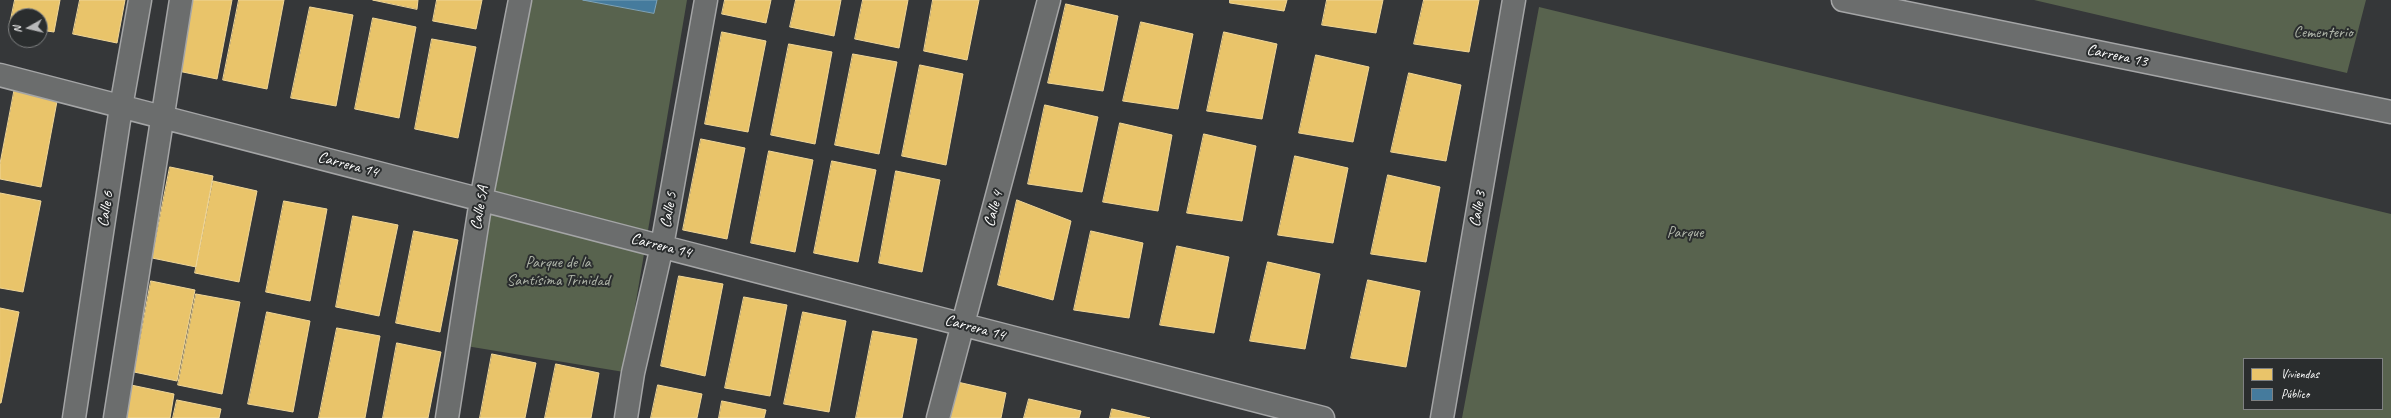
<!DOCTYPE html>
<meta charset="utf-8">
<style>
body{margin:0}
#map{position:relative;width:2391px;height:418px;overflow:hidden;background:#353739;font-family:Caveat,sans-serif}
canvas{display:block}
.legend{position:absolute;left:2243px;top:358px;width:140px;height:52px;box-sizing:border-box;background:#2a2d2e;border:1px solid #7f8182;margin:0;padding:5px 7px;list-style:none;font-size:12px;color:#fff}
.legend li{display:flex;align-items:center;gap:8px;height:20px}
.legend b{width:20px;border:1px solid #7f8182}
.north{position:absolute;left:8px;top:8px;width:40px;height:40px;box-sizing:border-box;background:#2a2d2e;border:1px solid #7f8182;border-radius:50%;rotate:262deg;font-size:11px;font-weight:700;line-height:16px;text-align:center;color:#fff}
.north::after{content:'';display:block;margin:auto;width:14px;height:18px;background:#b8b9ba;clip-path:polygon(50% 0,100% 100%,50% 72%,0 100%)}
</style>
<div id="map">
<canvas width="2391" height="418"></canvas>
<ul class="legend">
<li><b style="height:11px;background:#e9c46a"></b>Viviendas</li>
<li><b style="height:11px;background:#457b9d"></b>Público</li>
</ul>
<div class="north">N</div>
</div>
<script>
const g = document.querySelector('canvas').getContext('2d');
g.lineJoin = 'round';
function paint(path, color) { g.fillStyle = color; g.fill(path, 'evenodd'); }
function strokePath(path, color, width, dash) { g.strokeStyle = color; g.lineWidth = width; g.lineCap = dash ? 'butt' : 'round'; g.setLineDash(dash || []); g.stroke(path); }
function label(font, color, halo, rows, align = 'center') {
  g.font = font + ' Caveat,sans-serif'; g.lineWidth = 4; g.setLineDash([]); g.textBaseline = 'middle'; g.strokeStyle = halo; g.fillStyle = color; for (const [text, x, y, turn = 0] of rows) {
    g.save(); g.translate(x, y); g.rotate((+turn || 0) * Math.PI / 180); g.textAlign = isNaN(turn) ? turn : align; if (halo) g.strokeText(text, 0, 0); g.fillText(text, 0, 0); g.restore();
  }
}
paint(new Path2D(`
 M 532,0 L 687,0 L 624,372 L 460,345 Z
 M 2034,0 L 2366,0 L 2347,73 Z
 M 1539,7 L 2391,214 L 2391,418 L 1462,418 ZM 2244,359 L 2382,359 L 2382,409 L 2244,409 Z`), '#58634e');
const homes = new Path2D(`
 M 15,0 L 60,0 L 54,32 L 40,30 L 40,16 L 16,16 L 16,25 L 10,24 Z
 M 80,0 L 125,0 L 117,43 L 73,34 Z
 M 186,0 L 232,0 L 217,79 L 173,70 Z
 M 239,0 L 284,0 L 267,89 L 223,80 Z
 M 373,0 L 418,0 L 417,9 Z
 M 437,0 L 482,0 L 476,29 L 433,21 Z
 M 725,0 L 771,0 L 766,23 L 722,14 Z
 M 796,0 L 841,0 L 834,36 L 790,27 Z
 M 863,0 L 908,0 L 899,48 L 855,39 Z
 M 933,0 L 979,0 L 967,60 L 924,51 Z
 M 1230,0 L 1287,0 L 1284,11 L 1230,3 Z
 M 1327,0 L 1383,0 L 1376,33 L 1322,25 Z
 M 1424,0 L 1479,0 L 1469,52 L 1414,44 Z
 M 1066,4 L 1118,16 L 1103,91 L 1048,83 Z
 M 310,7 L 353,15 L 336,106 L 291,98 Z
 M 373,18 L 416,27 L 399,118 L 355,109 Z
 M 1141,22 L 1193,34 L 1178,109 L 1123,101 Z
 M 722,32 L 766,41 L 748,132 L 705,124 Z
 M 1224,32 L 1277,44 L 1262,119 L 1207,111 Z
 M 432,39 L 476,47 L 458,138 L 415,129 Z
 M 789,44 L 832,52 L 815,144 L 771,135 Z
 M 853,54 L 897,62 L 879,154 L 835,145 Z
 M 1316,55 L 1369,67 L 1353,142 L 1299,133 Z
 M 920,65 L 963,74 L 946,165 L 902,156 Z
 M 1409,73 L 1461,85 L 1446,161 L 1391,152 Z
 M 15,87 L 58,96 L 41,187 L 0,179 L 0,164 Z
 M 1045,105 L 1098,117 L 1082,192 L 1028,184 Z
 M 1120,123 L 1172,135 L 1158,211 L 1103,202 Z
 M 1204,134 L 1256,146 L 1242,221 L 1187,213 Z
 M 701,139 L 745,148 L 727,239 L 683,230 Z
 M 769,151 L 813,160 L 795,252 L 751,243 Z
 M 1295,156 L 1348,168 L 1333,243 L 1278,235 Z
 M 832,161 L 876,170 L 858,262 L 814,253 Z
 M 170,167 L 213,176 L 196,267 L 152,258 Z
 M 896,171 L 940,180 L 922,272 L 879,263 Z
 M 1388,175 L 1440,187 L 1426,262 L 1371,254 Z
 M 213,181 L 257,191 L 239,282 L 195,273 Z
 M 0,193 L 41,201 L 23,292 L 0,288 Z
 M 1017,200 L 1071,221 L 1053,300 L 998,285 Z
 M 284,201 L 327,209 L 310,301 L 266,292 Z
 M 353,216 L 398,225 L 379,316 L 336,307 Z
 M 414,231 L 458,240 L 440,332 L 396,323 Z
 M 1091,231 L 1143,243 L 1129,318 L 1074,310 Z
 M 1177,246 L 1229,257 L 1214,333 L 1160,325 Z
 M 1268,262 L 1320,274 L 1305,349 L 1250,341 Z
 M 679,276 L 723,284 L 705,376 L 661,366 Z
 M 1368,280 L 1420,291 L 1406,367 L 1351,358 Z
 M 151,281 L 195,290 L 177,381 L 134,372 Z
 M 196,294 L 240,302 L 222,394 L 178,385 Z
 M 744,297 L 787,305 L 770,396 L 725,388 Z
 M 0,308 L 19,312 L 1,403 L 0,403 Z
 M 267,312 L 310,321 L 293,412 L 248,404 Z
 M 803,312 L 846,321 L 829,412 L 784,404 Z
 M 337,328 L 380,336 L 365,418 L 319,418 Z
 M 873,331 L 917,339 L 902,418 L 856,418 Z
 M 397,343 L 441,352 L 428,418 L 383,418 Z
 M 492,354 L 536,363 L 525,418 L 480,418 Z
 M 556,364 L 599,373 L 591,418 L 545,418 Z
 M 953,381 L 1006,393 L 1001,418 L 945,418 Z
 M 131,385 L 174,394 L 170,418 L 124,418 Z
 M 658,385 L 702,394 L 697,418 L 651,418 Z
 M 1029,399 L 1081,411 L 1079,418 L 1024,418 Z
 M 177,400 L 221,409 L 219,418 L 173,418 Z
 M 722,401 L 766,410 L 764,418 L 719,418 Z
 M 1112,409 L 1150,418 L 1110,418 Z`);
paint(homes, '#e9c46a');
strokePath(homes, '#f0d697', 1);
const public = new Path2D(`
 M 583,0 L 657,0 L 654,13 Z`);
paint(public, '#457b9d');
strokePath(public, '#7da3ba', 1);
const minor = new Path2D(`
 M 1843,0 L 2391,112
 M 0,75 L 1323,418
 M 74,418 L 121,107 L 140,0
 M 115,418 L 181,0
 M 447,418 L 481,200 L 520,0
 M 626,418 L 633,373 L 662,246 L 706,0
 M 938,418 L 1049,0
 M 1442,418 L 1514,0`);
strokePath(minor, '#a4a5a6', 25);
strokePath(minor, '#6b6d6d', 22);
label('16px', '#aeb4a8', '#2a2d2e', [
 ["Cementerio",2323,33],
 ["Parque",1685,233],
 ["Parque de la",558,263],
 ["Santísima Trinidad",558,281]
]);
label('16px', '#fff', '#2a2d2e', [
 ["Carrera 13",2117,56,12],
 ["Carrera 14",348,165,15],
 ["Calle 5A",480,208,-80],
 ["Calle 6",106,209,-81],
 ["Calle 4",994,209,-75],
 ["Calle 3",1478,209,-80],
 ["Calle 5",669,210,-80],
 ["Carrera 14",661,246,14],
 ["Carrera 14",975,328,15]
]);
</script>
